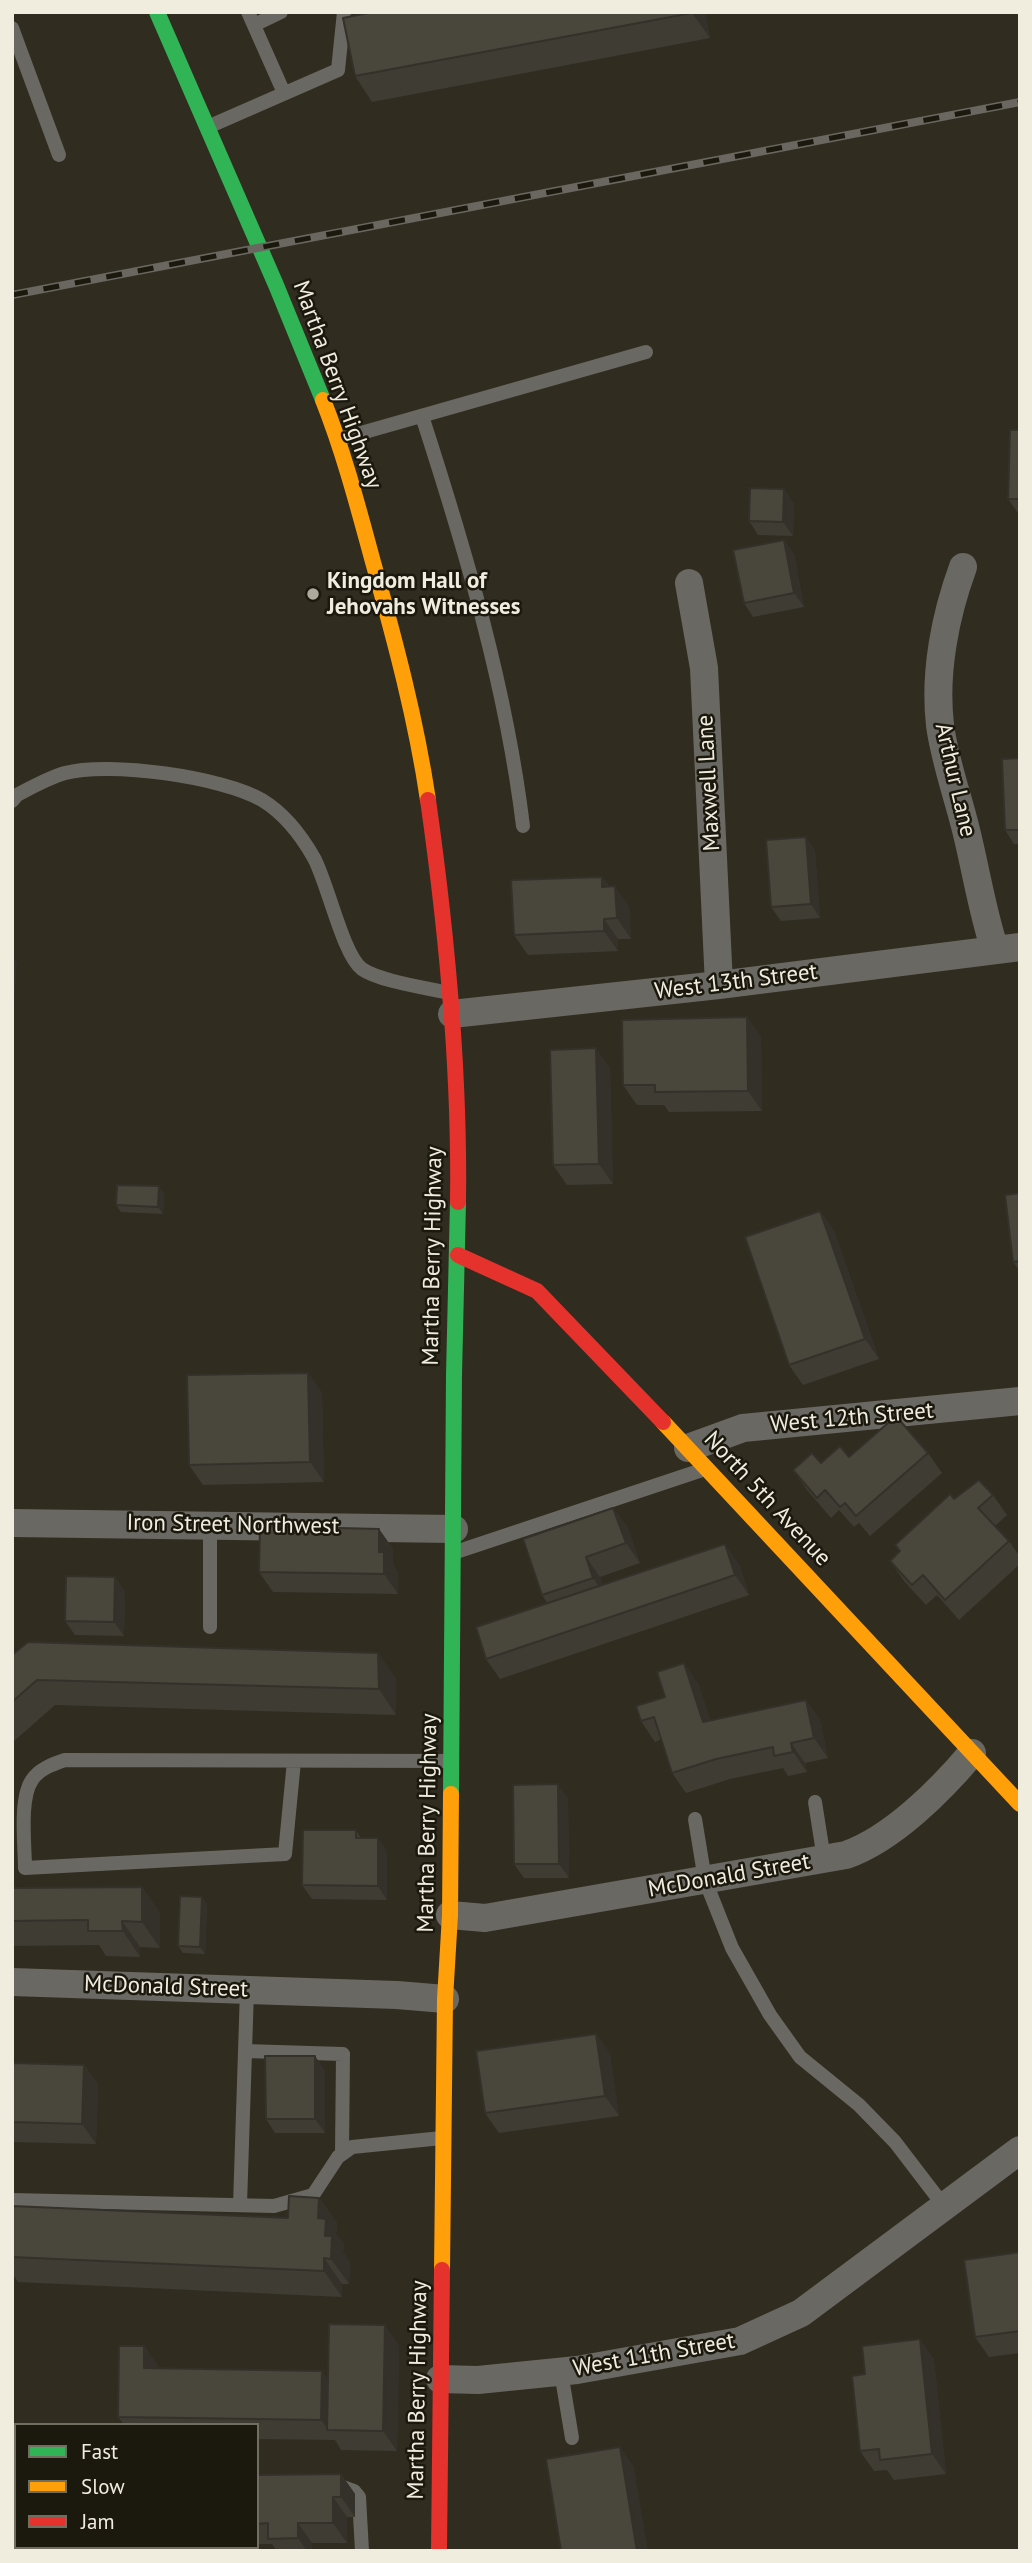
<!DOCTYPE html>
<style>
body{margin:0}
#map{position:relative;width:1032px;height:2563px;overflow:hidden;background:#302c20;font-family:"PT Sans",sans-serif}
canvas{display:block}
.frame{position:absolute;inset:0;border:14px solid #f0ecde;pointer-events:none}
.legend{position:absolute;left:14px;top:2423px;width:245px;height:126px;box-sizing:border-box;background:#1b180e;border:2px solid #706d61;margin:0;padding:9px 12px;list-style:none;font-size:21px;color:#f0ecde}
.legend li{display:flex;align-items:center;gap:14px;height:35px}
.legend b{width:35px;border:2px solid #706d61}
</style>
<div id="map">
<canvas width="1032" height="2563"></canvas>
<div class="frame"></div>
<ul class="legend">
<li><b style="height:9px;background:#30b455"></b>Fast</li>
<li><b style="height:9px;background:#ff9f0a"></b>Slow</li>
<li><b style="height:9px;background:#e5322d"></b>Jam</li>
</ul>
</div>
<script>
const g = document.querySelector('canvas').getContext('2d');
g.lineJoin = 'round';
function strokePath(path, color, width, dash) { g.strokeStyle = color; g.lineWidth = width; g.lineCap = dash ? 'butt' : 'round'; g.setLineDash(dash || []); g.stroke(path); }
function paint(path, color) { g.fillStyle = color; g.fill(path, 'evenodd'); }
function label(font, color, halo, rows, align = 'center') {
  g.font = font + ' "PT Sans",sans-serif'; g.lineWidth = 5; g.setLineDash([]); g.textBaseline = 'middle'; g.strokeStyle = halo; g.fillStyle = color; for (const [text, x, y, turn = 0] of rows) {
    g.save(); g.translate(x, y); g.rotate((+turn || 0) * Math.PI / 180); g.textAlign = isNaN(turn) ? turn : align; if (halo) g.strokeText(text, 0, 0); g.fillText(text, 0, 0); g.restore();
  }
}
strokePath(new Path2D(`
 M 248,12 L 284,93
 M 254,25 L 281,12
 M 12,28 L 59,155
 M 210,126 L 338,70 L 344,12
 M 422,416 C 465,549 506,686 523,826
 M 340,439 L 646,352
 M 12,801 L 17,795 C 32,787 48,778 65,773 C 109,761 223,777 262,800 C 285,814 301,835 314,858 C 328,884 343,955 362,969 C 379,981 428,988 449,993
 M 456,1552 L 702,1470
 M 210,1627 L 210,1525
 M 294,1761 L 285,1854 L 25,1868 C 25,1846 19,1799 32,1780 C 39,1769 53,1764 65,1760 L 450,1761
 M 815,1802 L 824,1859
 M 695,1819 L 705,1880 L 732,1948 L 770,2015 L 800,2057 L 859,2105 L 895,2142 L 944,2206
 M 245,2051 L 343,2054 L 342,2153
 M 12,2200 L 274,2206 L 313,2195 L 338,2157 L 352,2147 L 442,2138
 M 240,2205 L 247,1990
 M 561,2372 L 572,2438
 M 335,2484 L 354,2491 L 359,2497 L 362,2551
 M 185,2547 L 185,2551`), '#6a6862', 14);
strokePath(new Path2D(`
 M 963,567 C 945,616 934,673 940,725 C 944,758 958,797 966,830 C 976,870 982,911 995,950
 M 689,583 L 704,668 L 719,985
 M 452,1014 L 719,985 L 1020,947
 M 688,1448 L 743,1428 L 1020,1401
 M 12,1523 L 454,1529
 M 450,1915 L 485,1918 L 846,1855 C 892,1839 941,1790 972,1753
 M 12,1982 L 397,1995 L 445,1999
 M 440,2379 L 478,2380 L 577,2370 L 740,2341 L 801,2313 L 1020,2150`), '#6a6862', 28);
strokePath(new Path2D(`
 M 157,12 L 276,285 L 323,400
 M 451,1794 L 454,1375 L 458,1202`), '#30b455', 16);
strokePath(new Path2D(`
 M 323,400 C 344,453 358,507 373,562 C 395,641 416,719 428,800
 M 663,1422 L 1020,1804
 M 442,2270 L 445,1999 L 450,1915 L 451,1794`), '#ff9f0a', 16);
strokePath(new Path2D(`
 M 428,800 C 447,934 460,1068 458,1202
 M 458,1255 L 537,1291 L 663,1422
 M 439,2551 L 442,2270`), '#e5322d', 16);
const rail = new Path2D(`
 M 12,295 L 1020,102`);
strokePath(rail, '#696760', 8);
strokePath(rail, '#1b180e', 5, [16]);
paint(new Path2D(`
 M 373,12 L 705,12 L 710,38 L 372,102 L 355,76 Z
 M 1020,430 L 1020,513 L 1018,513 L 1008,499 Z
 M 794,503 L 793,536 L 758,535 L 749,521 Z
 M 784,540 L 794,554 L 804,607 L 753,617 L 744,603 Z
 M 1020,758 L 1020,844 L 1014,844 L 1005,830 Z
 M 806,837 L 815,851 L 820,918 L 781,921 L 771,907 Z
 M 602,877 L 609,886 L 629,906 L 631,939 L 618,939 L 618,951 L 528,955 L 514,935 Z
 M 747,1017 L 761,1037 L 762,1111 L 669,1112 L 664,1105 L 637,1105 L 623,1085 Z
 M 610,1068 L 613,1184 L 567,1185 L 553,1165 Z
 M 164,1193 L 163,1214 L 121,1212 L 116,1205 Z
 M 1020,1193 L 1020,1272 L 1013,1262 Z
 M 820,1211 L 834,1231 L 879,1359 L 803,1385 L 789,1365 Z
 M 308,1373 L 322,1393 L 324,1482 L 203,1485 L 189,1465 Z
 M 928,1453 L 942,1473 L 870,1536 L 859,1523 L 854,1527 L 839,1510 L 831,1518 L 807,1490 L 793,1470 L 821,1463 L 849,1457 Z
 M 993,1495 L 1007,1515 L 995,1526 L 1009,1541 L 1020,1557 L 1020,1564 L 959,1620 L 937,1595 L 926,1605 L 904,1581 L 890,1561 L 899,1552 L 895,1545 L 954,1499 Z
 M 613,1508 L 628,1528 L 640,1563 L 600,1577 L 603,1585 L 739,1564 L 749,1595 L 500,1679 L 486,1659 L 547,1603 L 542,1595 Z
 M 379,1529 L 393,1549 L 393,1564 L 398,1572 L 398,1594 L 273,1592 L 259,1572 Z
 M 125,1591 L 124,1636 L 75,1635 L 65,1621 Z
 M 378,1653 L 396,1679 L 396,1715 L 55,1705 L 12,1743 L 12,1655 Z
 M 698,1683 L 710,1720 L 806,1700 L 820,1720 L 828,1758 L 805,1763 L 807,1772 L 788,1776 L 783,1768 L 730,1779 L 686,1793 L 672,1773 L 661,1739 L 655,1742 L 641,1721 L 665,1697 Z
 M 568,1798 L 569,1878 L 524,1878 L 514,1864 Z
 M 356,1830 L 361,1838 L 378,1838 L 387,1852 L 387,1900 L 312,1899 L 302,1885 Z
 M 142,1887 L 160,1913 L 160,1948 L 140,1947 L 140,1957 L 106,1956 L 99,1945 L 12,1946 L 12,1888 Z
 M 207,1904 L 205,1954 L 183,1953 L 178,1946 Z
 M 596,2034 L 610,2054 L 619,2116 L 499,2133 L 485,2113 Z
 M 12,2063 L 84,2065 L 98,2085 L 96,2144 L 12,2142 Z
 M 325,2070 L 325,2133 L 275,2133 L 266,2119 Z
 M 319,2198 L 337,2223 L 336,2234 L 344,2244 L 343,2252 L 350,2262 L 349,2284 L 342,2284 L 342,2297 L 18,2282 L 12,2273 L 12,2206 L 288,2218 Z
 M 1020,2252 L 1020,2353 L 989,2357 L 975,2337 Z
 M 920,2339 L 934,2360 L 946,2474 L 894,2480 L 887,2470 L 874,2471 L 860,2451 L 865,2374 Z
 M 399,2345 L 397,2451 L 341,2450 L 335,2440 L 257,2439 L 257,2425 L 124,2425 L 118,2417 L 144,2346 L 158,2366 L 158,2369 L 328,2380 Z
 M 341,2474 L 355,2494 L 355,2517 L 347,2517 L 347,2543 L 312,2543 L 312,2551 L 277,2551 L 272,2544 L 257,2544 L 257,2475 Z`), '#3f3c34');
paint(new Path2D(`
 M 705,12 L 710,38 L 692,13 Z
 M 784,489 L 794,503 L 793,536 L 783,522 Z
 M 784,540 L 794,554 L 804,607 L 794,593 Z
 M 806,837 L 815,851 L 820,918 L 811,904 Z
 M 602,877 L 616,897 L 615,886 L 629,906 L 631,939 L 617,918 L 602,887 Z
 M 604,919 L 618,939 L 618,951 L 604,931 Z
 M 12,955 L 17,962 L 12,1038 Z
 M 747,1017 L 761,1037 L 762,1111 L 748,1091 Z
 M 596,1048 L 610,1068 L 613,1184 L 599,1164 Z
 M 159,1186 L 164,1193 L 163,1214 L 158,1207 Z
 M 820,1211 L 834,1231 L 879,1359 L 865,1339 Z
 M 308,1373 L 322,1393 L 324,1482 L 310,1462 Z
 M 613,1508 L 628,1528 L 640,1563 L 626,1543 Z
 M 379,1529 L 393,1549 L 393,1564 L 398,1572 L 398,1594 L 384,1574 L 379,1552 Z
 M 725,1544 L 739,1564 L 749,1595 L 735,1575 Z
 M 586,1557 L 600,1577 L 607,1598 L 593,1578 Z
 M 115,1577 L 125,1591 L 124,1636 L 114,1622 Z
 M 378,1653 L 396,1679 L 396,1715 L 379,1689 Z
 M 684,1663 L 698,1683 L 717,1742 L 703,1722 Z
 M 806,1700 L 820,1720 L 828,1758 L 814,1738 Z
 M 791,1743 L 805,1763 L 807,1772 L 793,1752 Z
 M 558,1784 L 568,1798 L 569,1878 L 559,1864 Z
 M 378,1838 L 387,1852 L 387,1900 L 378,1886 Z
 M 142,1887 L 160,1913 L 160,1948 L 142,1922 Z
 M 202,1897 L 207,1904 L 205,1954 L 200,1947 Z
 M 122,1921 L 140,1947 L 140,1957 L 123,1931 Z
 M 596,2034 L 610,2054 L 619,2116 L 605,2096 Z
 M 315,2056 L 325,2070 L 325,2133 L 315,2119 Z
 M 84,2065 L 98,2085 L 96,2144 L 82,2124 Z
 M 319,2198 L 337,2223 L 336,2234 L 344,2244 L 343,2252 L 350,2262 L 349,2284 L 331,2259 L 325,2236 L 318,2218 Z
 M 324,2258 L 342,2284 L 342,2297 L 324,2271 Z
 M 385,2325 L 399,2345 L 397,2451 L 383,2431 Z
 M 920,2339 L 934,2360 L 946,2474 L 932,2454 Z
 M 144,2346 L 158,2366 L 158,2388 L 144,2368 Z
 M 322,2371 L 336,2391 L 328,2430 L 321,2420 Z
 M 620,2447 L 634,2467 L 648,2551 L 637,2551 Z
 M 341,2474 L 355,2494 L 355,2517 L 341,2497 Z
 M 333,2497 L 347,2517 L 347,2543 L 333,2523 Z
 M 298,2523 L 312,2543 L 312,2551 L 307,2551 L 298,2538 Z`), '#33312a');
const building = new Path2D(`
 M 373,12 L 692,12 L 692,13 L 355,76 L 343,18 Z
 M 1010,430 L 1020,430 L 1020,499 L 1008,499 Z
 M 750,488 L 784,489 L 783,522 L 749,521 Z
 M 784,540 L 794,593 L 744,603 L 733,550 Z
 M 1020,758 L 1020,830 L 1005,830 L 1002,759 Z
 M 806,837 L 811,904 L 771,907 L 766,840 Z
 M 602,877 L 602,887 L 615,886 L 617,918 L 604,919 L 604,931 L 514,935 L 511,880 Z
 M 747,1017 L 748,1091 L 655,1092 L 655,1085 L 623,1085 L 622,1020 Z
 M 596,1048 L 599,1164 L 553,1165 L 550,1050 Z
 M 117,1185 L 159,1186 L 158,1207 L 116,1205 Z
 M 1020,1193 L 1020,1261 L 1013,1262 L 1005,1195 Z
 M 820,1211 L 865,1339 L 789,1365 L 745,1237 Z
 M 308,1373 L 310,1462 L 189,1465 L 187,1375 Z
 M 896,1416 L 928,1453 L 856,1516 L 845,1503 L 840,1507 L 825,1490 L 817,1498 L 793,1470 L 812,1453 L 821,1463 L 840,1446 L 849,1457 Z
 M 979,1480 L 993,1495 L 978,1508 L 1009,1541 L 945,1600 L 923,1575 L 912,1585 L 890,1561 L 900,1551 L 895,1545 L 950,1494 L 954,1499 Z
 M 613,1508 L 626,1543 L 586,1557 L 593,1578 L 542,1595 L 523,1539 Z
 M 260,1526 L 379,1529 L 379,1552 L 384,1552 L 384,1574 L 259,1572 Z
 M 725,1544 L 735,1575 L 486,1659 L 476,1627 Z
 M 66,1576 L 115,1577 L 114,1622 L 65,1621 Z
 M 28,1642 L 378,1653 L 379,1689 L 37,1680 L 12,1702 L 12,1655 Z
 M 684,1663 L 703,1722 L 806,1700 L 814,1738 L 791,1743 L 793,1752 L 774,1756 L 773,1747 L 716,1759 L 672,1773 L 654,1717 L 641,1721 L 636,1706 L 665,1697 L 657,1672 Z
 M 558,1784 L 559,1864 L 514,1864 L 513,1785 Z
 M 303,1830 L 356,1830 L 356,1838 L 378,1838 L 378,1886 L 302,1885 Z
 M 142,1887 L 142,1922 L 122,1921 L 123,1931 L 88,1931 L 88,1920 L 12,1921 L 12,1888 Z
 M 180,1896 L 202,1897 L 200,1947 L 178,1946 Z
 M 596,2034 L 605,2096 L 485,2113 L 476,2051 Z
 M 265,2056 L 315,2056 L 315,2119 L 266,2119 Z
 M 12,2063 L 84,2065 L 82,2124 L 12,2122 Z
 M 289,2196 L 319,2198 L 318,2218 L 326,2219 L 325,2236 L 332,2236 L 331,2259 L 324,2258 L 324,2271 L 12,2257 L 12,2206 L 288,2218 Z
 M 1020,2252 L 1020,2331 L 975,2337 L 964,2260 Z
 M 329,2324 L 385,2325 L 383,2431 L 327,2430 Z
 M 920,2339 L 932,2454 L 880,2460 L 879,2449 L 860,2451 L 852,2376 L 865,2374 L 862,2346 Z
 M 119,2346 L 144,2346 L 144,2368 L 322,2371 L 321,2420 L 118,2417 Z
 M 620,2447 L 637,2551 L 561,2551 L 546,2459 Z
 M 341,2474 L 341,2497 L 333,2497 L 333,2523 L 298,2523 L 298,2538 L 268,2539 L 268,2523 L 257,2524 L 257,2475 Z`);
paint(building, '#49463c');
strokePath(building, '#33312a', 2);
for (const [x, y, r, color] of [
 [313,594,7,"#ada99c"]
]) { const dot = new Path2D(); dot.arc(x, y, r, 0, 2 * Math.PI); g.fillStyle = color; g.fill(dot); strokePath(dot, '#1b180e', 2.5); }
label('23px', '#f0ecde', '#1b180e', [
 ["Martha Berry Highway",337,385,70],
 ["Arthur Lane",955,780,77],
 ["Maxwell Lane",709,783,-93],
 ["West 13th Street",736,982,-7],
 ["Martha Berry Highway",433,1256,-89],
 ["West 12th Street",852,1418,-5],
 ["North 5th Avenue",767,1499,47],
 ["Iron Street Northwest",233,1525,1],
 ["Martha Berry Highway",428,1823,-89],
 ["McDonald Street",729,1876,-10],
 ["McDonald Street",166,1987,2],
 ["West 11th Street",654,2355,-10],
 ["Martha Berry Highway",418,2390,-89]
]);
label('bold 23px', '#f0ecde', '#1b180e', [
 ["Kingdom Hall of",327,581],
 ["Jehovahs Witnesses",327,607]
], 'left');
</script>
